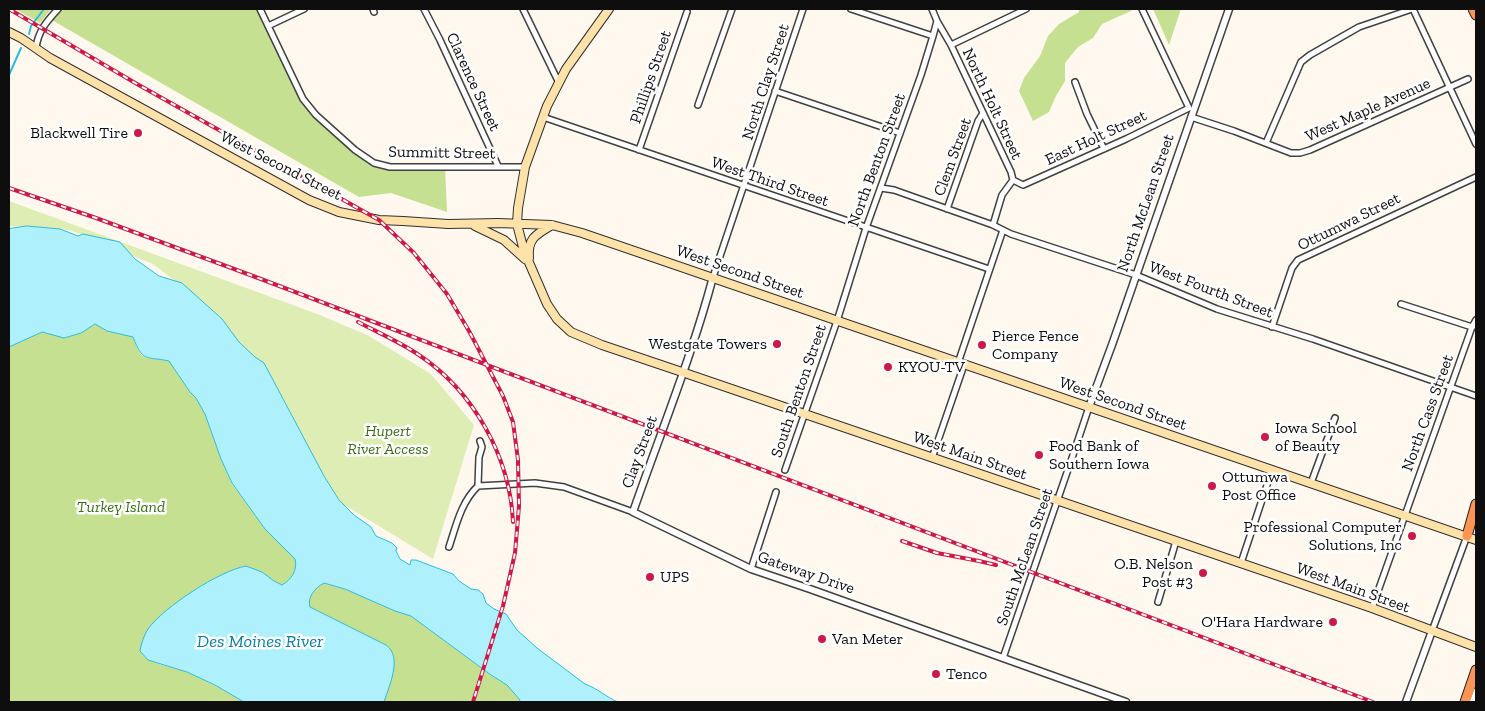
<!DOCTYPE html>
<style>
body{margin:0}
#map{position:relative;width:1485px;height:711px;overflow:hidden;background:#fff8ee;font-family:"Zilla Slab",serif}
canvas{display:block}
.frame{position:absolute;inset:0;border:10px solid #0e0e0e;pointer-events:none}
</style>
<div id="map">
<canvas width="1485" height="711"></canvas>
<div class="frame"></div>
</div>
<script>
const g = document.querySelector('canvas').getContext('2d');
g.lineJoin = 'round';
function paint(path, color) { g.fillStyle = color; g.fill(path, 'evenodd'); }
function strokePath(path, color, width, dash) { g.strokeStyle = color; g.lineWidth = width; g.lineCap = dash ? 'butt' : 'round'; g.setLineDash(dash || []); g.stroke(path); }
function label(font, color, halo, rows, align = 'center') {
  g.font = font + ' "Zilla Slab",serif'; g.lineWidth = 5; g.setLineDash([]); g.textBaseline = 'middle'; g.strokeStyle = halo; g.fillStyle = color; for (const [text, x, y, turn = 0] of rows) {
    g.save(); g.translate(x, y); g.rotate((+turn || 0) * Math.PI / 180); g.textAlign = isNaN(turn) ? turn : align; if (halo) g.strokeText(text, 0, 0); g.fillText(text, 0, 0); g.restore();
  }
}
paint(new Path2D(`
 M 9,201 L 320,315 L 369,336 L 431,374 L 474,425 L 433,559 L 341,503 L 197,298 L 153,264 L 70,230 L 9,226 Z`), '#deedb4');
paint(new Path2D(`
 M 15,9 L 51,9 L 40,23 Z
 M 58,9 L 260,9 L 303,99 L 316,115 L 374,163 L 390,167 L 445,167 L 447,212 L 391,193 L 359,197 L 50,19 Z
 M 1079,9 L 1131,9 L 1131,11 L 1102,24 L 1093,38 L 1078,47 L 1065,63 L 1065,81 L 1056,96 L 1049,112 L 1033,121 L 1019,91 L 1024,78 L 1040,56 L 1048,36 L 1059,24 L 1079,12 Z
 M 1153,9 L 1181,9 L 1169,45 Z
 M 95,324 L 107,331 L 133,337 C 142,364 145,356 169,361 L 190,392 L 196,398 L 205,414 L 221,459 L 232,484 L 265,529 L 295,559 C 298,570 291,580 282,585 L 274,581 L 262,572 L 243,566 L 222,575 L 202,585 L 172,607 L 160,617 L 143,655 C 153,665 174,667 187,672 C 207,681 226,691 244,702 L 9,702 L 9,347 L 42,332 L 65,338 L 81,333 Z
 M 323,583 L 345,589 L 395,611 L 411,616 L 491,675 L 507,685 L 520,700 L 519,702 L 384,702 L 394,660 L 389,647 L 309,607 C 307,597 315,588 323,583 Z`), '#c6e092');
const water = new Path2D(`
 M 27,226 L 60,229 L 78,236 L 83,234 L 120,242 L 135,259 L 159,276 L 182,283 L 222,319 L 239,342 L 255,357 L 264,363 L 324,476 L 339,500 L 354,515 L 371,527 L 376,536 L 392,543 L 397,548 L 396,551 L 400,559 L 410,565 L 411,560 L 416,560 L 453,574 L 459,581 L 471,589 L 478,590 L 483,594 L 486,603 L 494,609 L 506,614 L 517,630 L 537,648 L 585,684 C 597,688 606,697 618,702 L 519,702 L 520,700 L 507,685 L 491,675 L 411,616 L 395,611 L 345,589 L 324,583 C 315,588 307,597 310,607 L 386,645 C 403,657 389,686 384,702 L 244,702 L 215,685 L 187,672 L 148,660 L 140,651 C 141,644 144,635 148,629 C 164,607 219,571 246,566 L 262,572 L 274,581 L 282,585 C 291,580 298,570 295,559 L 265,529 L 232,483 L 221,459 L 205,414 L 196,398 L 190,392 L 169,361 C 146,356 143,363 133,337 L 107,331 L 95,324 L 81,333 L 64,338 L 42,332 L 9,347 L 9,229 Z`);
paint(water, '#aef0fc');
strokePath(water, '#2ebbd9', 1);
strokePath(new Path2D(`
 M 29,34 L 31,26 L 44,9
 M 9,75 L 21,48`), '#2ebbd9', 2);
const minor = new Path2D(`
 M 260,9 L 303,99 L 316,115 L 355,150 L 374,163 L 390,167 L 525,167
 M 373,9 L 374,12
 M 424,9 L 440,40 L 498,166
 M 523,9 L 559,83
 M 851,9 L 933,36
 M 1142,9 L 1189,108
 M 1413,9 L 1476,144
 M 937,21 L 951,45 L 1011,172 L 1013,180
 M 268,26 L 304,9
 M 951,45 L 1026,9
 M 36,48 C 38,31 47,21 58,9
 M 1075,82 L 1087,114 L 1104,149
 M 775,91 L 900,133
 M 698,105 L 732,9
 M 543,117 L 989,269
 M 1191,117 L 1234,131 L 1291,153 L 1300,153 L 1310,150 L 1468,79
 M 1266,143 L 1301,62 L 1310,55 L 1359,27 L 1412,9
 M 639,150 L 687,12
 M 1013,180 L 1023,185 L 1126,139 L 1189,108
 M 881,188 L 894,190 L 993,225 L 1011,234 L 1136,275 L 1217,309 L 1313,339 L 1476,396
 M 947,209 L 978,121 L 983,113
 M 993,225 L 1002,195 L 1013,180
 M 713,277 L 803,9
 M 1401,304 L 1472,327 L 1474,326
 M 1272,327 L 1292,268 L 1298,260 L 1476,177
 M 958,363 L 1003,230
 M 932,458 L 964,365
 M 785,470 L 837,321 L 866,228 L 921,75 L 933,36 L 937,21 L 932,9
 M 1311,483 L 1335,418
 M 478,486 L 535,483 L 564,487 L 633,512
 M 478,486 L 479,457 L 482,447 L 480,441
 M 449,547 C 456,526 461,502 478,486
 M 1241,563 L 1272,470
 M 751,569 L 776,492
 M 1158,602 L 1176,541
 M 1372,608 L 1472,327 L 1476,320
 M 1432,631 L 1467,536
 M 1003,658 L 1073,455 L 1089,407
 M 1472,702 L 1476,691`);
const tertiary = new Path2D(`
 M 713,277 C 692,356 660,434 633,512 L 751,569 L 810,589 L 1126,702
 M 1089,407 L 1113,342 L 1229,9
 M 1406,702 L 1432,631`);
const secondary = new Path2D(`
 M 609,9 L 566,69 L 547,106 L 525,167 L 518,208 L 517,224 L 524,251 L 547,304 L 557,319 L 571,332 L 602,345 L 682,372 L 1372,608 L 1476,647
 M 9,32 L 21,38 L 50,58 L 309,200 L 339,212 L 379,220 L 403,221 L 448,224 L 498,223 L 552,225 L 582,233 L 1476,540
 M 475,226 L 504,240 L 525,259
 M 529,258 C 527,238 537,234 552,225`);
const trunk = new Path2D(`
 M 1473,9 L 1476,15
 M 1467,536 L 1476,504
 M 1465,702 L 1476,670`);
strokePath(minor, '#414141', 8);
strokePath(tertiary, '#414141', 9);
strokePath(secondary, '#303030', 10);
strokePath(trunk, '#1f1f1f', 11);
strokePath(minor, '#fff', 5);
strokePath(tertiary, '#fff', 6);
strokePath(secondary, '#ffe2a9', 8);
strokePath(trunk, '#ff9555', 9);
const rail = new Path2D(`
 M 9,9 L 137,84 L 379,220 L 414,253 L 447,294 L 469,331 L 503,396 L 513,422 L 518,460 L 519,506 L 515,553 L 503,606 L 473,702
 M 9,188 L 96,218 L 253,276 L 1373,702
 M 358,322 C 379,333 400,342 419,355 C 473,391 510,456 513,522
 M 902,541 L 937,553 L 979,561 L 996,565`);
strokePath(rail, '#cb1949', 4);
strokePath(rail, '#fff', 2, [5.5]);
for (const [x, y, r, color] of [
 [138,133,5,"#cb1949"],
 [777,344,5,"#cb1949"],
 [982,345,5,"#cb1949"],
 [888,367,5,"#cb1949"],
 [1265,437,5,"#cb1949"],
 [1039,455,5,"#cb1949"],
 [1212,486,5,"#cb1949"],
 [1412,536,5,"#cb1949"],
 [1203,573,5,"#cb1949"],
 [650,577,5,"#cb1949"],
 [1333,622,5,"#cb1949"],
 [822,639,5,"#cb1949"],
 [936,674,5,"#cb1949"]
]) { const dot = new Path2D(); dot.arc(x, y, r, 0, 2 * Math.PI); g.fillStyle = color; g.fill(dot); strokePath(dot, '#fff', 2); }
label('16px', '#0e0e0e', '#fff', [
 ["Phillips Street",651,77,-71],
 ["Clarence Street",473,82,65],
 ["North Clay Street",766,82,-72],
 ["North Holt Street",992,104,65],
 ["West Maple Avenue",1368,110,-24],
 ["East Holt Street",1096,138,-25],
 ["Summitt Street",442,153,1],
 ["Clem Street",953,157,-70],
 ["North Benton Street",877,160,-70],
 ["West Second Street",281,166,27],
 ["West Third Street",770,182,19],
 ["North McLean Street",1146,203,-71],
 ["Ottumwa Street",1349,222,-26],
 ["West Second Street",740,272,19],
 ["West Fourth Street",1211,290,21],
 ["South Benton Street",799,391,-71],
 ["West Second Street",1123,404,19],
 ["North Cass Street",1428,413,-70],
 ["Clay Street",640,452,-70],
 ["West Main Street",970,456,19],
 ["South McLean Street",1025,557,-71],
 ["Gateway Drive",806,573,19],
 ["West Main Street",1353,588,20]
]);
label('16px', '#0e0e0e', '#fff', [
 ["Blackwell Tire",128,133,"right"],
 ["Pierce Fence",992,336],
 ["Company",992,354],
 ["Westgate Towers",767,344,"right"],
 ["KYOU-TV",898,367],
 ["Iowa School",1275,428],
 ["of Beauty",1275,446],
 ["Food Bank of",1049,446],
 ["Southern Iowa",1049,464],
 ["Ottumwa",1222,477],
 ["Post Office",1222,495],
 ["Professional Computer",1402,527,"right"],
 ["Solutions, Inc",1402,545,"right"],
 ["O.B. Nelson",1193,564,"right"],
 ["Post #3",1193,582,"right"],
 ["UPS",660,577],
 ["O'Hara Hardware",1323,622,"right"],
 ["Van Meter",832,639],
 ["Tenco",946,674]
], 'left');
label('italic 16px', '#3c6c18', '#fff', [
 ["Hupert",388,431],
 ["River Access",388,449],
 ["Turkey Island",121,507]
]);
label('italic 18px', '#0c7d9c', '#fff', [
 ["Des Moines River",260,642]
]);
</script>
